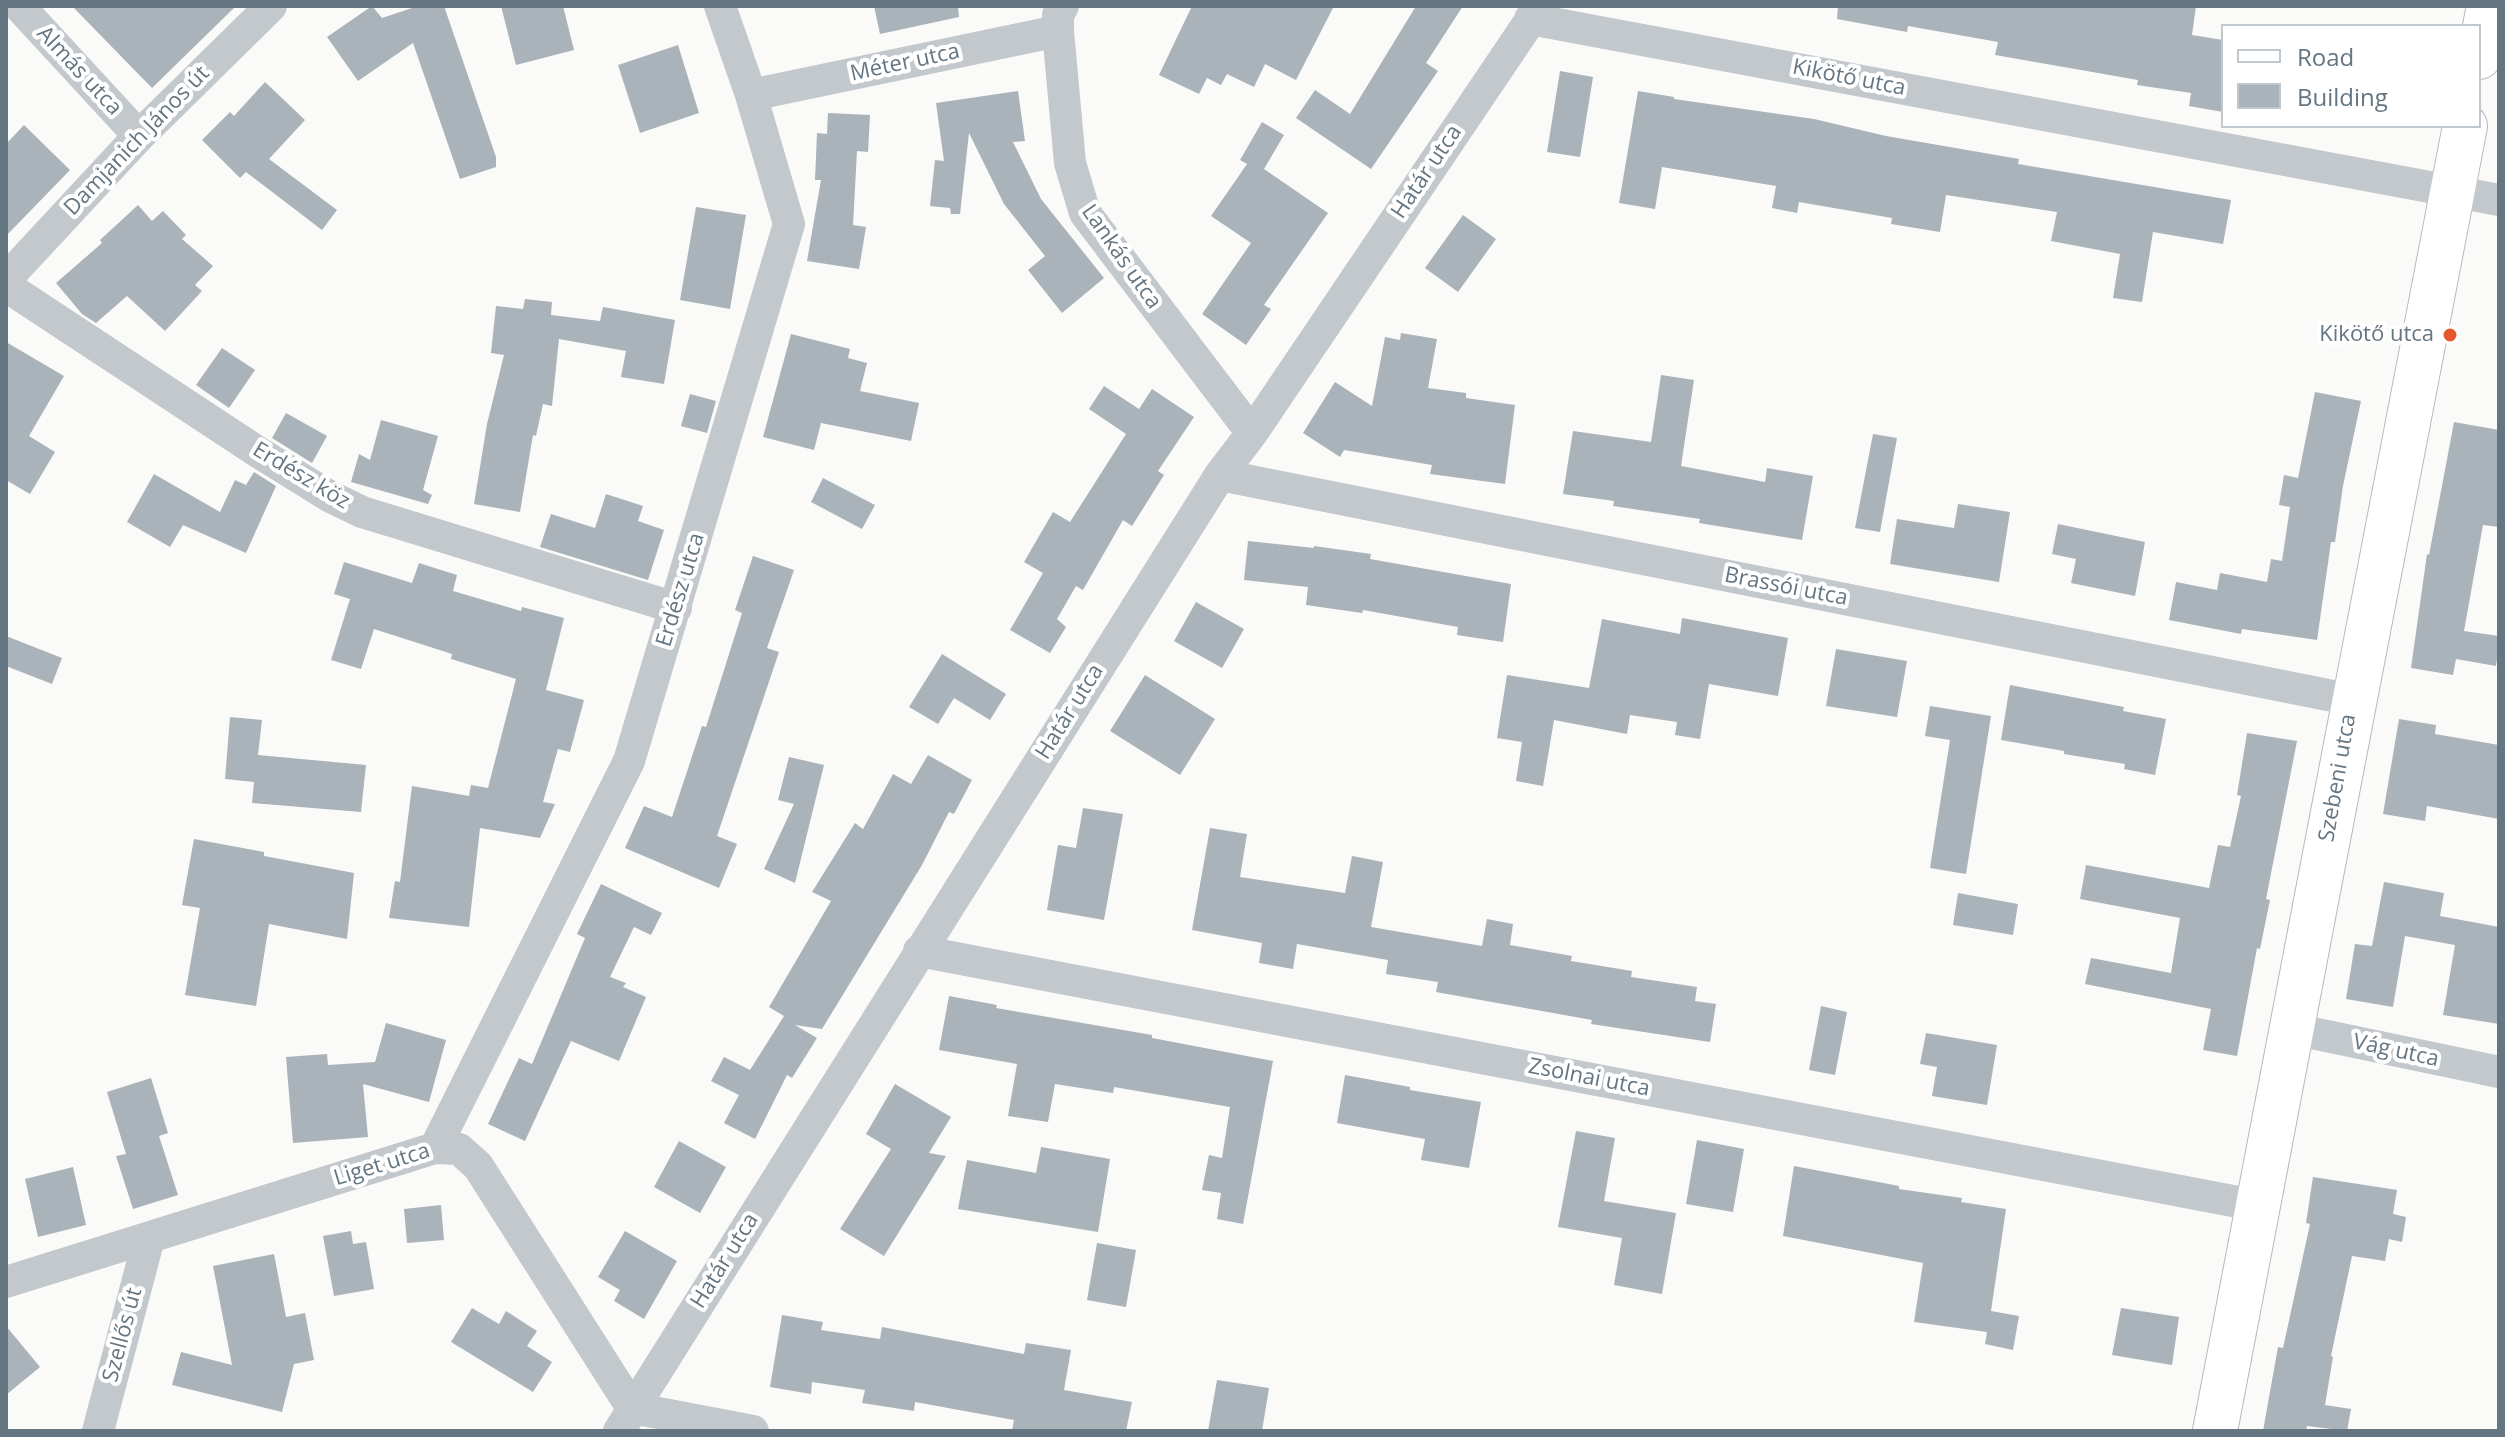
<!DOCTYPE html>
<meta charset="utf-8">
<style>
body{margin:0}
#map{position:relative;width:2505px;height:1437px;overflow:hidden;background:#fafaf8;font-family:"Open Sans",sans-serif}
canvas{display:block}
.frame{position:absolute;inset:0;border:8px solid #657683;pointer-events:none}
.legend{position:absolute;left:2221px;top:24px;width:260px;height:104px;box-sizing:border-box;background:#fff;border:2px solid #c1c8cd;margin:0;padding:10px 14px;list-style:none;font-size:24px;color:#657683}
.legend li{display:flex;align-items:center;gap:16px;height:40px}
.legend b{width:40px;border:2px solid #c1c8cd}
</style>
<div id="map">
<canvas width="2505" height="1437"></canvas>
<div class="frame"></div>
<ul class="legend">
<li><b style="height:10px;background:#fff"></b>Road</li>
<li><b style="height:22px;background:#aab3b9"></b>Building</li>
</ul>
</div>
<script>
const g = document.querySelector('canvas').getContext('2d');
g.lineJoin = 'round';
function paint(path, color) { g.fillStyle = color; g.fill(path, 'evenodd'); }
function strokePath(path, color, width, dash) { g.strokeStyle = color; g.lineWidth = width; g.lineCap = dash ? 'butt' : 'round'; g.setLineDash(dash || []); g.stroke(path); }
function label(font, color, halo, rows, align = 'center') {
  g.font = font + ' "Open Sans",sans-serif'; g.lineWidth = 8; g.setLineDash([]); g.textBaseline = 'middle'; g.strokeStyle = halo; g.fillStyle = color; for (const [text, x, y, turn = 0] of rows) {
    g.save(); g.translate(x, y); g.rotate((+turn || 0) * Math.PI / 180); g.textAlign = isNaN(turn) ? turn : align; if (halo) g.strokeText(text, 0, 0); g.fillText(text, 0, 0); g.restore();
  }
}
paint(new Path2D(`
 M 72,6 L 236,6 L 152,88 Z
 M 372,6 L 382,18 L 418,6 L 444,6 L 496,157 L 496,167 L 460,179 L 413,43 L 358,81 L 327,37 Z
 M 501,6 L 563,6 L 574,50 L 516,65 Z
 M 874,6 L 958,6 L 959,17 L 880,34 Z
 M 1192,6 L 1334,6 L 1296,80 L 1265,64 L 1254,87 L 1227,74 L 1221,85 L 1207,78 L 1199,94 L 1159,75 Z
 M 1416,6 L 1463,6 L 1426,63 L 1438,71 L 1371,169 L 1296,118 L 1315,90 L 1350,114 Z
 M 1838,6 L 2196,6 L 2192,35 L 2223,40 L 2223,112 L 2189,106 L 2191,93 L 2137,85 L 2138,80 L 1995,55 L 1998,42 L 1908,26 L 1907,32 L 1837,19 Z
 M 678,45 L 699,113 L 640,133 L 618,65 Z
 M 1560,71 L 1593,77 L 1580,157 L 1547,152 Z
 M 265,82 L 305,120 L 269,159 L 337,210 L 322,230 L 246,172 L 240,178 L 202,140 L 230,112 L 234,116 Z
 M 1018,91 L 1025,141 L 1013,142 L 1041,199 L 1104,278 L 1062,313 L 1028,270 L 1045,256 L 1004,204 L 969,133 L 960,214 L 951,214 L 950,208 L 930,206 L 935,160 L 944,161 L 936,103 Z
 M 1638,91 L 1674,97 L 1674,99 L 1814,119 L 1886,136 L 2019,159 L 2018,164 L 2231,200 L 2223,244 L 2153,232 L 2142,302 L 2113,298 L 2120,254 L 2051,241 L 2057,212 L 1946,195 L 1940,232 L 1891,224 L 1892,218 L 1799,202 L 1797,213 L 1772,208 L 1776,186 L 1662,167 L 1655,209 L 1619,203 Z
 M 828,113 L 870,115 L 868,152 L 857,151 L 853,225 L 866,227 L 859,269 L 807,261 L 821,180 L 815,180 L 817,133 L 827,134 Z
 M 1262,122 L 1284,135 L 1264,169 L 1328,213 L 1264,305 L 1271,309 L 1246,345 L 1202,314 L 1251,243 L 1211,216 L 1247,164 L 1240,160 Z
 M 24,125 L 70,170 L 6,236 L 6,144 Z
 M 138,205 L 152,221 L 163,211 L 186,235 L 182,239 L 213,266 L 195,285 L 202,291 L 165,331 L 127,296 L 96,323 L 82,314 L 56,283 L 102,243 L 100,240 Z
 M 696,207 L 746,215 L 730,309 L 680,300 Z
 M 1463,215 L 1496,239 L 1458,292 L 1425,268 Z
 M 525,299 L 552,302 L 551,315 L 600,321 L 603,307 L 675,320 L 664,384 L 621,377 L 626,351 L 559,339 L 552,406 L 543,404 L 536,436 L 533,435 L 520,512 L 474,504 L 487,424 L 504,355 L 491,353 L 496,306 L 523,309 Z
 M 1401,333 L 1437,339 L 1428,388 L 1466,393 L 1466,398 L 1515,405 L 1505,484 L 1430,474 L 1432,465 L 1344,450 L 1340,457 L 1303,433 L 1335,382 L 1372,406 L 1385,337 L 1400,340 Z
 M 791,334 L 850,349 L 848,358 L 867,363 L 860,391 L 919,403 L 911,441 L 821,423 L 814,450 L 763,437 Z
 M 6,342 L 64,376 L 29,436 L 55,452 L 30,494 L 6,480 Z
 M 222,348 L 255,370 L 229,408 L 196,385 Z
 M 1661,375 L 1694,380 L 1681,466 L 1765,482 L 1767,468 L 1813,476 L 1802,540 L 1699,523 L 1700,519 L 1613,506 L 1614,501 L 1563,494 L 1573,431 L 1651,442 Z
 M 1104,386 L 1139,409 L 1152,389 L 1194,417 L 1158,471 L 1164,475 L 1132,526 L 1123,520 L 1083,590 L 1076,586 L 1057,619 L 1066,627 L 1050,653 L 1010,630 L 1043,573 L 1024,562 L 1053,512 L 1070,522 L 1126,434 L 1089,409 Z
 M 2315,392 L 2361,401 L 2343,486 L 2335,542 L 2331,542 L 2317,640 L 2242,629 L 2241,634 L 2169,620 L 2176,582 L 2217,590 L 2220,573 L 2267,582 L 2271,559 L 2282,561 L 2290,507 L 2279,505 L 2284,475 L 2298,478 Z
 M 690,394 L 716,401 L 707,433 L 681,426 Z
 M 286,413 L 327,436 L 312,463 L 272,438 Z
 M 381,420 L 438,436 L 423,490 L 432,495 L 428,504 L 351,482 L 359,454 L 370,460 Z
 M 2454,422 L 2499,430 L 2499,527 L 2483,525 L 2464,631 L 2499,636 L 2499,646 L 2496,666 L 2456,659 L 2453,675 L 2411,668 L 2427,554 L 2429,555 Z
 M 1873,434 L 1897,438 L 1880,532 L 1855,528 Z
 M 254,472 L 276,486 L 246,553 L 183,525 L 170,547 L 127,522 L 154,474 L 220,512 L 235,480 L 246,485 Z
 M 823,478 L 875,505 L 862,529 L 811,502 Z
 M 606,494 L 643,506 L 638,521 L 664,530 L 648,580 L 540,547 L 551,514 L 595,528 Z
 M 1958,504 L 2010,512 L 1999,582 L 1890,564 L 1897,519 L 1954,528 Z
 M 2058,524 L 2145,542 L 2135,596 L 2071,583 L 2076,559 L 2052,554 Z
 M 1248,541 L 1314,548 L 1314,546 L 1371,554 L 1370,559 L 1511,584 L 1503,642 L 1457,635 L 1458,627 L 1363,610 L 1362,613 L 1306,605 L 1308,587 L 1244,580 Z
 M 753,556 L 794,570 L 767,648 L 779,652 L 717,836 L 737,844 L 719,888 L 625,848 L 644,806 L 672,817 L 702,726 L 706,727 L 742,613 L 735,610 Z
 M 344,562 L 412,583 L 419,563 L 457,575 L 453,591 L 521,611 L 522,607 L 564,618 L 546,690 L 584,700 L 570,752 L 558,749 L 543,802 L 555,804 L 540,838 L 480,828 L 469,927 L 389,918 L 395,881 L 400,882 L 412,786 L 469,796 L 471,785 L 488,788 L 516,679 L 451,659 L 452,654 L 374,629 L 361,669 L 331,660 L 350,599 L 334,594 Z
 M 1196,602 L 1244,629 L 1222,668 L 1174,641 Z
 M 1682,618 L 1788,638 L 1778,696 L 1709,684 L 1700,739 L 1675,735 L 1677,722 L 1630,715 L 1627,734 L 1554,720 L 1543,786 L 1516,781 L 1522,742 L 1497,738 L 1507,675 L 1589,688 L 1602,619 L 1680,634 Z
 M 6,636 L 62,658 L 52,684 L 6,666 Z
 M 1836,649 L 1907,661 L 1897,717 L 1826,706 Z
 M 942,654 L 1006,694 L 990,720 L 954,698 L 938,724 L 909,707 Z
 M 1145,675 L 1215,719 L 1180,775 L 1110,731 Z
 M 2010,685 L 2124,707 L 2123,711 L 2166,719 L 2155,775 L 2124,769 L 2125,764 L 2064,754 L 2064,751 L 2001,740 Z
 M 1930,706 L 1991,716 L 1966,874 L 1930,868 L 1950,740 L 1925,736 Z
 M 230,717 L 262,720 L 258,755 L 366,765 L 361,812 L 252,803 L 254,782 L 225,779 Z
 M 2399,719 L 2436,725 L 2435,734 L 2499,745 L 2499,819 L 2427,806 L 2425,821 L 2383,814 Z
 M 2247,733 L 2297,741 L 2266,899 L 2270,900 L 2260,949 L 2257,948 L 2237,1056 L 2203,1050 L 2211,1009 L 2085,984 L 2091,958 L 2171,973 L 2180,918 L 2080,899 L 2086,865 L 2209,888 L 2218,845 L 2230,847 L 2241,796 L 2237,795 Z
 M 928,755 L 972,780 L 954,814 L 949,812 L 922,865 L 822,1029 L 795,1025 L 817,1038 L 792,1078 L 787,1075 L 755,1139 L 724,1123 L 739,1095 L 711,1081 L 724,1057 L 750,1070 L 784,1016 L 769,1007 L 831,901 L 812,892 L 855,823 L 863,829 L 893,774 L 911,784 Z
 M 789,757 L 824,765 L 795,883 L 764,869 L 794,804 L 778,800 Z
 M 1083,808 L 1123,814 L 1104,920 L 1047,910 L 1058,845 L 1076,848 Z
 M 1210,828 L 1247,834 L 1240,877 L 1345,893 L 1352,856 L 1383,862 L 1371,927 L 1482,946 L 1487,919 L 1513,924 L 1510,945 L 1572,956 L 1571,961 L 1632,971 L 1631,977 L 1697,987 L 1695,1001 L 1716,1004 L 1710,1042 L 1591,1024 L 1592,1020 L 1436,992 L 1438,982 L 1386,974 L 1388,960 L 1297,944 L 1293,969 L 1259,963 L 1262,943 L 1192,930 Z
 M 194,839 L 264,852 L 264,856 L 354,873 L 347,939 L 269,924 L 256,1006 L 185,995 L 200,908 L 182,905 Z
 M 2384,882 L 2444,893 L 2440,916 L 2499,927 L 2499,1024 L 2443,1015 L 2455,945 L 2405,936 L 2393,1007 L 2346,999 L 2355,944 L 2372,946 Z
 M 601,884 L 662,913 L 651,935 L 634,927 L 610,977 L 626,983 L 623,987 L 646,997 L 619,1061 L 571,1041 L 525,1141 L 488,1124 L 519,1058 L 532,1064 L 585,938 L 577,934 Z
 M 1958,893 L 2018,904 L 2013,935 L 1953,925 Z
 M 949,996 L 997,1005 L 996,1008 L 1152,1035 L 1152,1038 L 1273,1061 L 1243,1224 L 1217,1219 L 1221,1193 L 1202,1190 L 1209,1155 L 1222,1158 L 1230,1107 L 1114,1087 L 1113,1093 L 1055,1084 L 1048,1122 L 1008,1116 L 1017,1064 L 939,1050 Z
 M 1821,1006 L 1847,1012 L 1835,1075 L 1809,1070 Z
 M 386,1023 L 446,1040 L 429,1102 L 363,1084 L 368,1137 L 293,1143 L 286,1057 L 327,1054 L 328,1065 L 375,1062 Z
 M 1926,1033 L 1997,1045 L 1987,1105 L 1932,1096 L 1937,1067 L 1920,1064 Z
 M 1345,1075 L 1410,1087 L 1410,1090 L 1481,1102 L 1469,1168 L 1421,1160 L 1425,1139 L 1337,1123 Z
 M 151,1078 L 168,1133 L 159,1136 L 178,1195 L 133,1209 L 116,1156 L 126,1154 L 107,1092 Z
 M 895,1084 L 951,1117 L 929,1153 L 946,1156 L 884,1256 L 840,1229 L 891,1149 L 866,1134 Z
 M 1576,1131 L 1615,1138 L 1604,1201 L 1676,1213 L 1662,1294 L 1614,1285 L 1622,1238 L 1558,1227 Z
 M 1697,1140 L 1744,1149 L 1733,1212 L 1686,1204 Z
 M 679,1141 L 726,1167 L 700,1213 L 654,1187 Z
 M 1041,1147 L 1110,1159 L 1098,1232 L 958,1209 L 967,1160 L 1036,1173 Z
 M 1794,1166 L 1899,1186 L 1899,1189 L 1962,1198 L 1961,1202 L 2006,1209 L 1991,1311 L 2019,1316 L 2013,1350 L 1985,1344 L 1987,1332 L 1914,1322 L 1923,1263 L 1783,1236 Z
 M 73,1167 L 86,1225 L 38,1237 L 25,1179 Z
 M 2313,1177 L 2397,1190 L 2393,1214 L 2406,1217 L 2402,1242 L 2389,1239 L 2385,1261 L 2352,1256 L 2331,1356 L 2333,1357 L 2325,1405 L 2351,1409 L 2347,1431 L 2307,1426 L 2306,1431 L 2263,1431 L 2278,1347 L 2283,1348 L 2310,1224 L 2306,1223 Z
 M 441,1205 L 444,1240 L 407,1243 L 404,1209 Z
 M 351,1231 L 353,1244 L 366,1242 L 374,1289 L 334,1296 L 323,1236 Z
 M 625,1231 L 677,1261 L 644,1319 L 614,1301 L 620,1290 L 598,1277 Z
 M 1097,1243 L 1136,1250 L 1126,1307 L 1087,1300 Z
 M 274,1254 L 286,1317 L 305,1313 L 314,1360 L 294,1364 L 282,1412 L 172,1385 L 181,1352 L 232,1365 L 213,1266 Z
 M 472,1308 L 499,1324 L 506,1311 L 537,1331 L 527,1346 L 552,1362 L 533,1392 L 451,1342 Z
 M 2121,1308 L 2179,1317 L 2172,1365 L 2112,1355 Z
 M 782,1315 L 823,1322 L 821,1330 L 880,1339 L 882,1327 L 1024,1354 L 1026,1343 L 1071,1350 L 1064,1390 L 1132,1402 L 1126,1431 L 1012,1431 L 1014,1420 L 915,1402 L 914,1411 L 862,1403 L 865,1390 L 812,1382 L 811,1394 L 770,1387 Z
 M 6,1326 L 40,1367 L 6,1395 Z
 M 1217,1380 L 1269,1388 L 1262,1431 L 1208,1431 Z`), '#aab3b9');
const secondary = new Path2D(`
 M 2479,57 L 2489,6
 M 2215,1431 C 2299,996 2379,561 2465,126`);
strokePath(secondary, '#b3babf', 46);
strokePath(new Path2D(`
 M 19,6 L 139,136
 M 1063,6 L 1058,15 L 1058,31 L 1070,163 L 1085,213 L 1252,433
 M 1530,19 L 2499,200
 M 751,95 L 1058,31
 M 6,279 L 139,136 L 271,6
 M 6,286 L 258,452 L 329,496 L 362,512 L 676,608
 M 1220,475 L 2353,700
 M 919,951 L 2259,1206
 M 2293,1029 L 2499,1072
 M 435,1148 L 629,761 L 789,224 L 751,95 L 720,6
 M 6,1282 L 435,1148 L 459,1149 L 478,1166 L 632,1408 L 753,1431
 M 98,1431 L 149,1238
 M 619,1431 L 1220,475 L 1252,433 L 1540,6`), '#c3c8cc', 32);
strokePath(secondary, '#fff', 44);
for (const [x, y, r, color] of [
 [2450,335,8,"#e4572e"]
]) { const dot = new Path2D(); dot.arc(x, y, r, 0, 2 * Math.PI); g.fillStyle = color; g.fill(dot); strokePath(dot, '#fff', 3); }
label('22px', '#657683', '#fff', [
 ["Méter utca",905,63,-12],
 ["Almás utca",79,71,47],
 ["Kikötő utca",1849,78,11],
 ["Damjanich János út",137,141,-46],
 ["Határ utca",1427,172,-56],
 ["Lankás utca",1121,257,55],
 ["Erdész köz",301,476,31],
 ["Brassói utca",1786,587,11],
 ["Erdész utca",681,590,-73],
 ["Határ utca",1070,712,-58],
 ["Szebeni utca",2338,778,-80],
 ["Vág utca",2396,1051,12],
 ["Zsolnai utca",1589,1078,11],
 ["Liget utca",382,1165,-17],
 ["Határ utca",725,1261,-58],
 ["Szellős út",123,1335,-75]
]);
label('22px', '#657683', '#fff', [
 ["Kikötő utca",2434,335]
], 'right');
</script>
